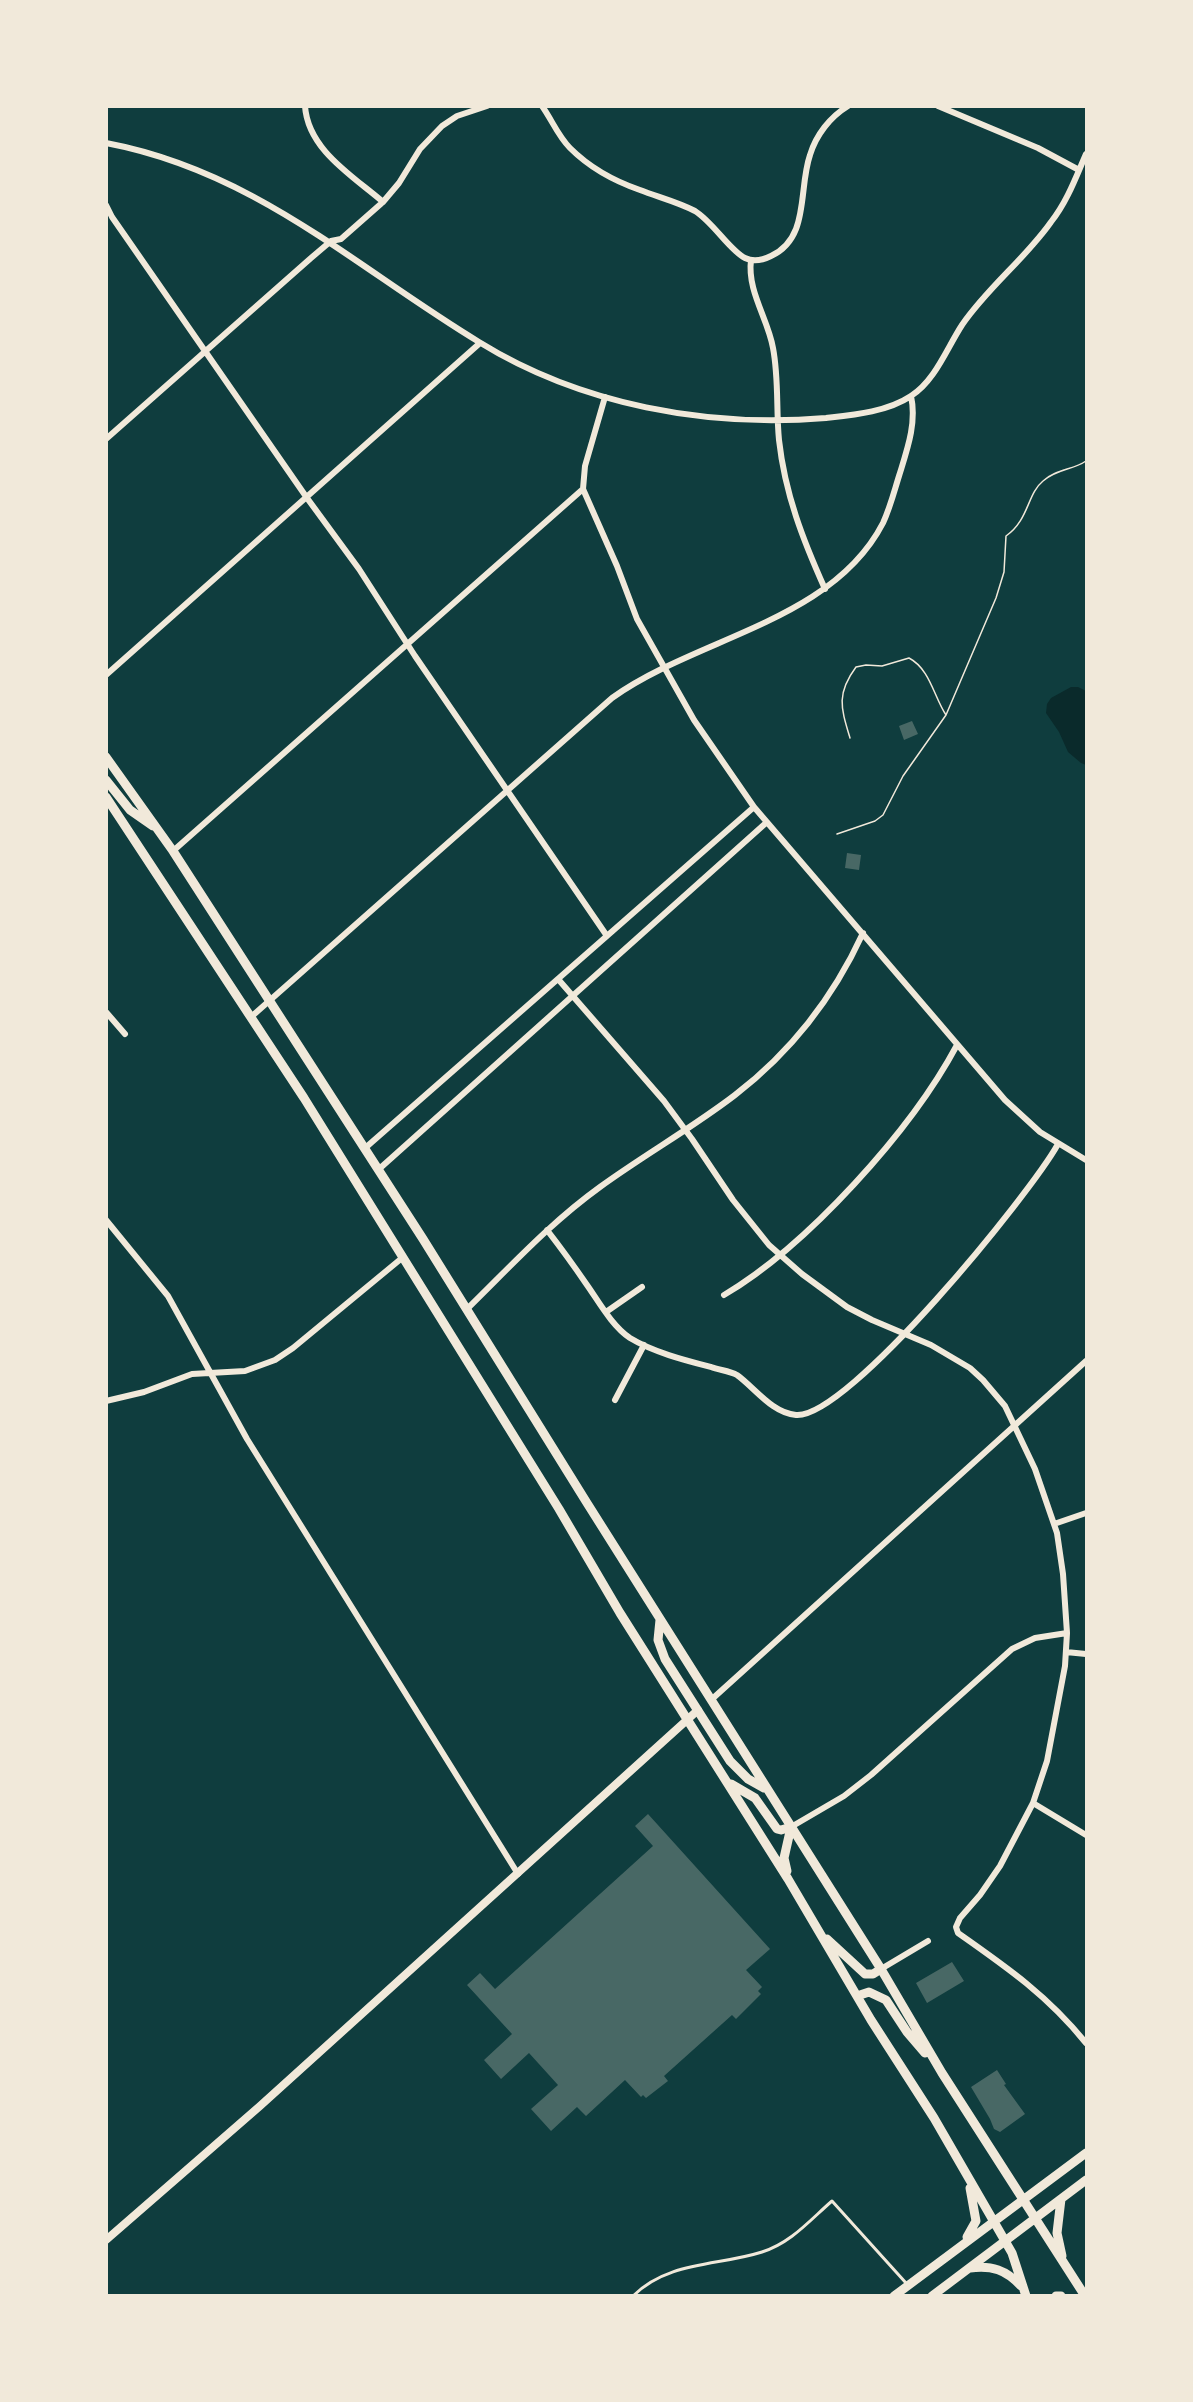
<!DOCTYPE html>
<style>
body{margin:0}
#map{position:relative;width:1193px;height:2402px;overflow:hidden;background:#0f3d3e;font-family:"PT Sans Narrow",sans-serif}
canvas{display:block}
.frame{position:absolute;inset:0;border:108px solid #f1e9da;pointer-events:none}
</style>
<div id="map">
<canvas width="1193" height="2402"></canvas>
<div class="frame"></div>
</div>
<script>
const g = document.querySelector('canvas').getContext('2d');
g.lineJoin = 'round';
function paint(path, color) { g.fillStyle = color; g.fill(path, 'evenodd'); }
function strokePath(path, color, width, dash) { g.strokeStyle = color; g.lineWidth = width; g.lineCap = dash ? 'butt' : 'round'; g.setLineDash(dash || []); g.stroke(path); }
paint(new Path2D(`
 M 1071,687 L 1078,687 L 1086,691 L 1086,765 L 1081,763 L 1068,752 L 1059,732 L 1046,713 L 1047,704 L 1051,698 Z`), '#0a2a2b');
paint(new Path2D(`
 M 912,721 L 918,734 L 904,740 L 899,726 Z
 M 847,853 L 861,855 L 859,870 L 845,868 Z
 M 648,1814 L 770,1949 L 746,1970 L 762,1987 L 758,1991 L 761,1994 L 736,2019 L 732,2015 L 664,2076 L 668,2081 L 646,2098 L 643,2095 L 641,2097 L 625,2080 L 586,2116 L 577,2107 L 551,2131 L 531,2109 L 558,2085 L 529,2053 L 501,2079 L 484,2060 L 512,2034 L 467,1985 L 480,1973 L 495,1989 L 653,1846 L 635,1826 Z
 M 952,1962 L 964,1981 L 927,2003 L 916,1983 Z
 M 997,2070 L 1006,2084 L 1004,2085 L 1025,2114 L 1000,2132 L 994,2129 L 990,2119 L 971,2087 Z`), '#486865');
strokePath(new Path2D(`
 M 850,738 C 841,708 836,694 856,667 L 866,665 L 882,666 L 909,658 C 930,669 934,697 946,715
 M 837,834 L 875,821 L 883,815 L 903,776 L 946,715 L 996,598 L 1004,572 L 1006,536 C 1029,520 1027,494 1043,481 C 1056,469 1073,470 1086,461`), '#f1e9da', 1.5);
strokePath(new Path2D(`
 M 633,2296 C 668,2261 718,2266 762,2252 C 791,2243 810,2220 832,2201 L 906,2283`), '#f1e9da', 3);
strokePath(new Path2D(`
 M 305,106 C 308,150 353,176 383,202
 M 542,106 C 552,120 558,136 570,148 C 590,168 614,181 640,190 C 658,197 678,202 695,211 C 713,222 730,251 745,258 C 753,262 763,260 771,256 C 810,238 798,190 810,155 C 816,135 830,117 848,106
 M 938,106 L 1038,148 L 1079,170
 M 106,143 C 255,171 355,267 479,342 C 581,405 707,428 826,418 C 853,415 887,412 911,396 C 935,381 947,348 962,325 C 988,287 1025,259 1051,222 C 1067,202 1076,177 1086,154
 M 106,205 L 112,217 L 307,498 L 359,569 L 415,656 L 607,936
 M 751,260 C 747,291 768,319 773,348 C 779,379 776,410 779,440 C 785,494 803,540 825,589
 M 605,397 L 585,466 L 583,489 L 617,566 L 637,619 L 694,720 L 754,807 L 1005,1100 L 1040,1132 L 1086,1160
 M 106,439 L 311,258 L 331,241 L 341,239 L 383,202 L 399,183 L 420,149 L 442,126 L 457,116 L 487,106
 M 106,675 L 480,343
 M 173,851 L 583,489
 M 558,979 L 664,1101 L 692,1139 L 733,1200 L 769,1245 L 802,1274 L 847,1307 L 872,1320 L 931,1345 L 970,1368 L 983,1380 L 1005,1406 L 1035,1469 L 1057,1533 L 1063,1574 L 1067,1633 L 1065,1666 L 1047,1761 L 1033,1803 L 1000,1866 L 980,1895 L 960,1918 L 956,1927 L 958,1933 C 1008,1968 1048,1996 1086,2043
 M 106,1012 L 125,1034
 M 251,1017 L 612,698 C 697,637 832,622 883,523 C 890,508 894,492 899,476 C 907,450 917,423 911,396
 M 364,1149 L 754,807
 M 378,1170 L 767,822
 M 106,1220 L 168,1296 L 247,1439 L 518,1874
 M 547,1230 C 561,1248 574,1266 587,1285 C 599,1302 612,1326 630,1338 C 653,1352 684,1360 711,1367 C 719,1370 730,1371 737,1375 C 755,1388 772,1413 796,1415 C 848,1419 1031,1193 1058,1144
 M 724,1295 C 807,1246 911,1131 957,1045
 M 466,1310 C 510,1267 550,1223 600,1187 C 644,1155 692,1128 735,1095 C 791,1052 834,996 863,933
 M 606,1312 L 642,1287
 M 615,1400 L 644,1345
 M 106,1401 L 144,1392 L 192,1374 L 245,1371 L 275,1360 L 293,1348 L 402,1258
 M 1054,1524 L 1086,1513
 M 1066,1652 L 1086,1654
 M 711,1700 L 1086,1361
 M 1033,1803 L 1086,1835
 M 791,1827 L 844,1796 L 871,1775 L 1012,1649 L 1035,1638 L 1067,1633
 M 881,1969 L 928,1941`), '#f1e9da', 6);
strokePath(new Path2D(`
 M 106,2240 L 260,2106 L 698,1710`), '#f1e9da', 8);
strokePath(new Path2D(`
 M 106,757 L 173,851 L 423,1239 L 587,1503 L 881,1969 L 942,2073 L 1085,2296
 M 106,780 L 130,810 L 153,826
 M 106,797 L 304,1098 L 559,1509 L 620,1613 L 788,1879 L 871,2020 L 934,2118 L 1012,2253 L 1026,2296
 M 660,1620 L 658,1640 L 665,1659 L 730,1761 L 748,1779 L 764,1788
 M 731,1784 L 755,1798 L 777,1829 L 781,1830 L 791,1827
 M 787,1871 L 784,1858 L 791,1827
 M 827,1939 L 865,1974 L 873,1974 L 881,1969
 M 857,1996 L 869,1992 L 886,2000 L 907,2032 L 925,2053
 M 1061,2199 L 1057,2233 L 1062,2256
 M 967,2237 L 976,2221 L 970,2188
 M 970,2268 C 992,2265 1006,2270 1021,2286
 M 894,2296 L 1086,2153
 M 932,2296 L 1086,2180
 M 1056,2296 L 1061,2296`), '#f1e9da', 9);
</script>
